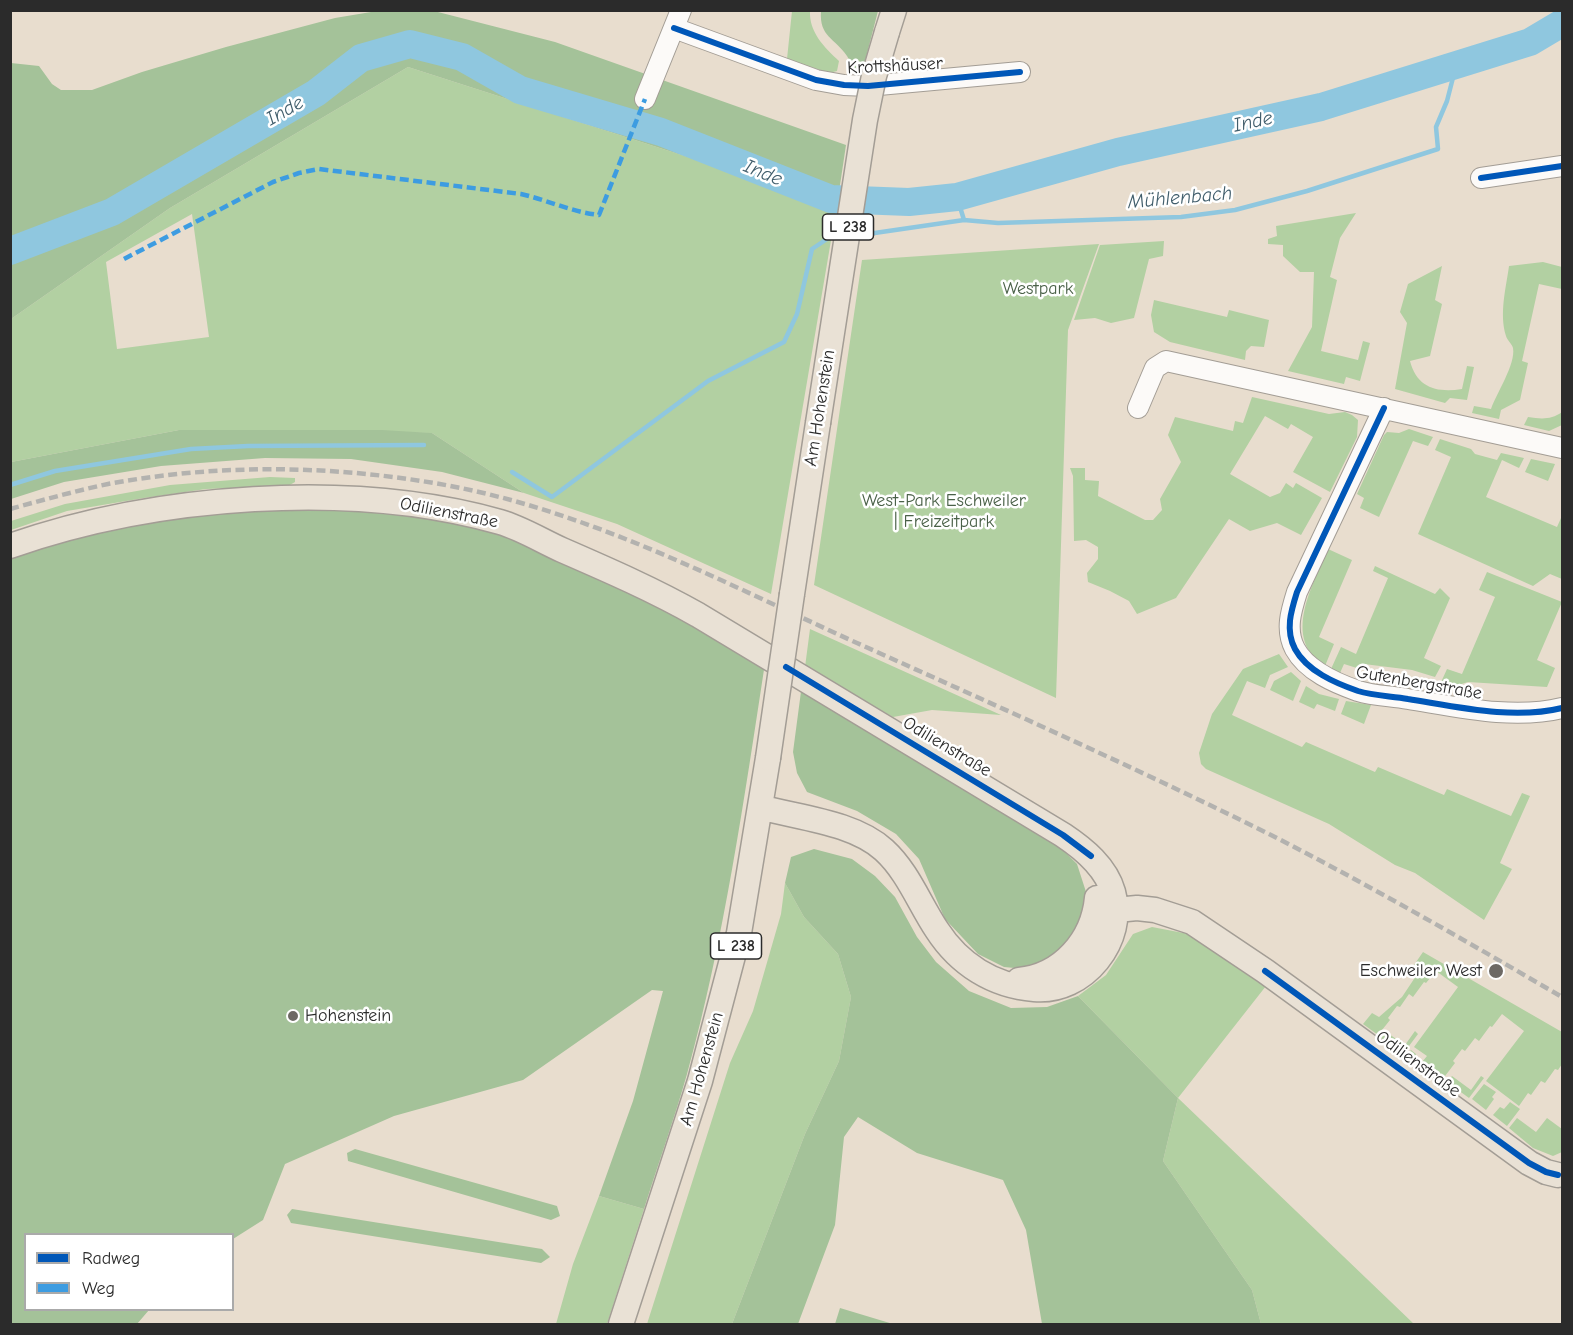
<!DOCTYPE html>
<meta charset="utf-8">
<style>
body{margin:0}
#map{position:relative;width:1573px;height:1335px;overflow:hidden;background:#e8ddce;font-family:"Comic Neue",sans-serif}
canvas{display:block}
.frame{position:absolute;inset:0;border:12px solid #2b2b2b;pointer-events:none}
.legend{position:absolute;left:24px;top:1233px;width:210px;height:78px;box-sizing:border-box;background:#fff;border:2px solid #aaa;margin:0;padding:8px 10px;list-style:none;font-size:18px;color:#2b2b2b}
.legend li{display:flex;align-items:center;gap:12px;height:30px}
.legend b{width:30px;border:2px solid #aaa}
</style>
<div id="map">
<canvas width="1573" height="1335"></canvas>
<div class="frame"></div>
<ul class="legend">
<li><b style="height:8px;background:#0057b8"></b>Radweg</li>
<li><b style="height:8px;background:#3d9ce1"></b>Weg</li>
</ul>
</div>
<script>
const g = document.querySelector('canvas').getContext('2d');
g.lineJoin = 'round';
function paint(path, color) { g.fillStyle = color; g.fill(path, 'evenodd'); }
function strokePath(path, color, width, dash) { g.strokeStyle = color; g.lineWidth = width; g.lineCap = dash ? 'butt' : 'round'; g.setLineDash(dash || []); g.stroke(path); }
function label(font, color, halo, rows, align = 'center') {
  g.font = font + ' "Comic Neue",sans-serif'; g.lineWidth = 5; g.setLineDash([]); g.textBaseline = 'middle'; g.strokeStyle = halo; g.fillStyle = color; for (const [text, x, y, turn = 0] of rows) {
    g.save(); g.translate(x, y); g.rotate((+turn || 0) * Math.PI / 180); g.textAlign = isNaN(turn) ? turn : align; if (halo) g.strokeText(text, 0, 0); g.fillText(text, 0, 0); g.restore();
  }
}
paint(new Path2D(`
 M 792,11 L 810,11 C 809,32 824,47 839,61 L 837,71 L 829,73 L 787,59 Z
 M 918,60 L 925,72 L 899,76 L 901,68 L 910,68 Z
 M 408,67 L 837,205 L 771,594 L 617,524 L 524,493 L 432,433 L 179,430 L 11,462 L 11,319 L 170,208 ZM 192,214 L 209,337 L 117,349 L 106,262 Z
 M 1356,213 L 1340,238 L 1330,277 L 1337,280 L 1321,351 L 1358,360 L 1363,341 L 1370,343 L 1360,381 L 1346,377 L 1344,384 L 1288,371 L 1312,327 L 1314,272 L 1300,272 L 1283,256 L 1283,245 L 1268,244 L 1268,239 L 1277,236 L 1276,226 Z
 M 1164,241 L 1163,256 L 1149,259 L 1134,318 L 1111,323 L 1095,318 L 1074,320 L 1100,245 Z
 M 1099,244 L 1068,330 L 1056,698 L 814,585 L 862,260 Z
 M 1543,262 L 1562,267 L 1562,289 L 1539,284 L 1522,361 L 1528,363 L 1520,400 L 1501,410 L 1499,419 L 1472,413 L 1474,406 L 1491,409 C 1496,394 1516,364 1513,348 C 1512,344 1507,340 1506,336 C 1499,314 1506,288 1509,266 Z
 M 1442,266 L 1435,300 L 1442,304 L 1430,356 L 1410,361 C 1417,388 1437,393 1462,389 L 1467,366 L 1474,367 L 1467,400 L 1450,398 L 1445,403 L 1395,389 L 1407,323 L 1400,312 L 1408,284 Z
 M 1154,300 L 1227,317 L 1229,310 L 1269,320 L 1264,347 L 1251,346 L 1246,351 L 1245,360 L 1170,342 L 1154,332 L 1151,315 Z
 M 1252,397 L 1329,414 L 1345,412 L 1352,415 L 1358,420 L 1357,437 L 1330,492 L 1293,472 L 1313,437 L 1291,424 L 1288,429 L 1265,416 L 1230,474 L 1270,497 L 1280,493 L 1286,483 L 1293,488 L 1296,483 L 1322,498 L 1301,535 L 1277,523 L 1250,531 L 1229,519 L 1176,598 L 1137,614 L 1129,601 L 1110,591 L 1088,582 L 1087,573 L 1098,559 L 1098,547 L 1086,540 L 1074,541 L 1073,476 L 1070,468 L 1085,468 L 1085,480 L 1099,481 L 1098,496 L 1145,520 L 1153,520 L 1162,510 L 1160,499 L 1181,462 L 1168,435 L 1175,417 L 1233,431 L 1235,421 L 1243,423 Z
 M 1562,412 L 1562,425 L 1549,431 L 1524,425 L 1528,417 C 1541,419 1551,420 1562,412 Z
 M 1409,429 L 1433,437 L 1428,446 L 1413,441 L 1379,517 L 1360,508 L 1364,498 L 1357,494 L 1384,435 L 1387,432 L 1399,433 Z
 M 1440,439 L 1471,449 L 1475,454 L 1497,460 L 1501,453 L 1524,458 L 1519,468 L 1502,460 L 1486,497 L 1557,527 L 1561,518 L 1562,519 L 1562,579 L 1550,574 L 1533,586 L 1418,534 L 1451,457 L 1435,450 Z
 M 1531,459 L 1555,464 L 1548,481 L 1525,472 Z
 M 270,477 L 295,478 L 295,482 L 288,486 L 206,489 L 144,498 L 67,511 L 11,530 L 11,521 L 65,504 L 170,485 Z
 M 1328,549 L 1352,560 L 1319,637 L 1334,644 L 1325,666 C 1281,639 1313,585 1328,549 Z
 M 1375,566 L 1435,594 L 1440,588 L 1450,598 L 1424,658 L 1441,666 L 1435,677 L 1412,670 L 1364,664 L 1360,669 L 1344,664 L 1340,673 L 1331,669 L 1341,647 L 1356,654 L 1388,578 L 1373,571 Z
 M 1487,572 L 1562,602 L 1537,660 L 1555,668 L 1547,687 L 1468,682 L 1452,687 L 1449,693 L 1437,691 L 1447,669 L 1462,674 L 1495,597 L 1479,590 Z
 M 810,629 L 1001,715 L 932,710 L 893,717 L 805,667 Z
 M 1279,654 L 1288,667 L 1270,675 L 1265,688 L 1247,681 L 1232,715 L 1302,747 L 1306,742 L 1375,772 L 1378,767 L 1444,795 L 1447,789 L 1511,816 L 1522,793 L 1530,796 L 1500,863 L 1512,869 L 1484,920 L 1415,873 L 1395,865 L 1329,824 L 1206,769 L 1201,764 L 1199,753 L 1212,714 L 1243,669 Z
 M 1291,672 L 1301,681 L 1293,701 L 1270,690 L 1274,681 Z
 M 1306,686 L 1319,694 L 1339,699 L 1335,711 L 1317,704 L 1314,709 L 1299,702 Z
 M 1346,701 L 1371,705 L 1364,724 L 1341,714 Z
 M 785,883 L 804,917 L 838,954 L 851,997 L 839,1061 L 805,1134 L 732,1324 L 647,1324 L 730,1063 L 753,1011 L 781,914 Z
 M 1152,927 L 1194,935 L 1266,986 L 1178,1098 L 1414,1324 L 1261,1324 L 1252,1290 L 1163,1161 L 1178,1098 L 1078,996 L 1106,975 L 1133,934 Z
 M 1423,952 L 1562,1032 L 1562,1064 L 1558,1070 L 1555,1069 L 1545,1083 L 1541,1081 L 1531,1095 L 1528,1093 L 1519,1106 L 1486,1081 L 1524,1031 L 1502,1014 L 1492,1027 L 1490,1026 L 1479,1041 L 1475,1038 L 1465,1051 L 1462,1049 L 1453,1061 L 1455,1063 L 1442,1080 L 1407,1056 L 1411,1050 L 1416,1054 L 1415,1057 L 1422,1062 L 1427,1056 L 1414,1047 L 1458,987 L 1436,971 L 1426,983 L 1424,982 L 1413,997 L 1409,994 L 1400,1007 L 1397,1006 L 1388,1018 L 1390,1020 L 1378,1035 L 1363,1024 L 1372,1013 L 1379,1017 L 1402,997 L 1420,970 L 1414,965 Z
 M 1415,1031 L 1418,1034 L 1403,1054 L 1381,1038 L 1386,1032 L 1405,1045 Z
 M 1452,1076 L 1471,1090 L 1481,1076 L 1484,1078 L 1469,1098 L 1447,1082 Z
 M 1484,1084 L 1496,1092 L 1492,1097 L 1494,1099 L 1486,1110 L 1472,1099 Z
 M 1510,1102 L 1520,1109 L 1507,1126 L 1493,1115 L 1500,1107 L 1504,1109 Z
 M 1517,1118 L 1536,1132 L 1547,1118 L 1562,1129 L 1562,1152 L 1553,1156 L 1533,1148 L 1509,1128 Z
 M 599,1196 L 644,1209 L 607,1324 L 556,1324 L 573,1264 Z`), '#b2d0a2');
paint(new Path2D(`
 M 377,11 L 434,11 L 555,42 L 846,145 L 837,205 L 408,67 L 170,208 L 11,319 L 11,63 L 39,66 L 52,84 L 61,90 L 92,90 L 142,72 L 226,47 L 335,18 Z
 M 821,11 L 878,11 L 861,77 L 855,75 C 853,69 851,62 847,56 C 835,38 819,37 821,11 Z
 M 179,430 L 382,430 L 432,433 L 524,493 L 442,472 L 351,459 L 265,458 L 161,466 L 64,482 L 11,499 L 11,462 Z
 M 287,506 L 384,509 L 497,532 L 649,593 L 765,663 C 744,800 724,940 687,1074 C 674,1120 658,1164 644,1209 L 599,1196 L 633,1101 L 663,991 L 652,990 L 523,1080 L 394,1116 L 285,1164 L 263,1220 L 233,1239 L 232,1234 L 26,1234 L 26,1310 L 149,1310 L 137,1324 L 11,1324 L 11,556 L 147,516 Z
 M 802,684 L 1057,844 L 1077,864 L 1087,895 L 1079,933 L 1051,961 L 1025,969 L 1004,967 L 978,954 L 945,919 L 919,859 L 896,834 L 857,811 L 807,792 L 797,773 L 793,752 Z
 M 814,849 L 852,859 L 875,876 L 895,897 L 917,937 L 936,962 L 969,991 L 1011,1008 L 1047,1007 L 1078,996 L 1178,1098 L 1163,1161 L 1252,1290 L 1261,1324 L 1042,1324 L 1026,1230 L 1003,1180 L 917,1153 L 858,1117 L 844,1137 L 835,1225 L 798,1324 L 732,1324 L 805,1134 L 839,1061 L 851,997 L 838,954 L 804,917 L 785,883 L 791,857 Z
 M 355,1149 L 557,1206 L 560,1216 L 551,1220 L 348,1161 L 347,1153 Z
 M 292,1209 L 542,1249 L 550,1257 L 541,1263 L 291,1223 L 287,1215 Z
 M 840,1308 L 893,1324 L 835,1324 Z`), '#a4c299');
strokePath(new Path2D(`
 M 957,197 L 964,220
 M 854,236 L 964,220 L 998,223 L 1181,217 L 1235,210 L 1307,191 L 1438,149 L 1436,127 L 1447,101 L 1456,66
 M 512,472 L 552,497 L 708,381 L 784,342 L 797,314 L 812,249 L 830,237 L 840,237
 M 10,485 L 55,471 L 191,449 L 248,446 L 424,445`), '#8fc7df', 4.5);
strokePath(new Path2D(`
 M 10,251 L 112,212 L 316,93 L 361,58 L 410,44 L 462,57 L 520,90 L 661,132 L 831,199 L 909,202 L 957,197 L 1118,152 L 1321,107 L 1530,42 L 1562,23`), '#8fc7df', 28);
const minor = new Path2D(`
 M 674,28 L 816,80 L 844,85 L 868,86 L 1020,72
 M 645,99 L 681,10
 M 1481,178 L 1562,166
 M 1138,408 L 1155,368 L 1166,361 L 1562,448
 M 1384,408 L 1297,592 C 1291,611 1285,630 1295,649 C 1307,671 1335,683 1358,691 C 1374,696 1392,696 1408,699 C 1458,707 1513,720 1562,708`);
const major = new Path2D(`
 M 887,32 L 894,10
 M 10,546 C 156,495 351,480 500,522 C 521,528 542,541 562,550 C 608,570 654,590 698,615 L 1063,835 C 1084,849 1106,867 1113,892 C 1127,940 1084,994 1034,989 C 993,986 959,964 937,930 C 919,903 908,872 884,850 C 853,822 799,818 760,807
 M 792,594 L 818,423
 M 1096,912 L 1137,908 L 1155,910 L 1192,922 L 1265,971 L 1529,1163 L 1546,1172 L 1558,1175
 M 1019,980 C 1062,976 1093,940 1097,898
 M 621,1324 L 700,1081 L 739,933 L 768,758`);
strokePath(minor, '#a39d95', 22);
strokePath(major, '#a39d95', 27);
strokePath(minor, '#fcfaf8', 20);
strokePath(major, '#e9e1d5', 24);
strokePath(new Path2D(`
 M 10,509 C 43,500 75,491 108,484 C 216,464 326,465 434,483 C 584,508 720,581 857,643 C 995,705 1134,767 1269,834 C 1369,885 1466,941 1562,997`), '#b3b2af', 4.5, [9, 4.5]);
const majorBridge = new Path2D(`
 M 818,423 L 865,120 L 874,76 L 887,32
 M 768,758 L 792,594`);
strokePath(majorBridge, '#a39d95', 27, []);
strokePath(majorBridge, '#e9e1d5', 24);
strokePath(new Path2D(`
 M 124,259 L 273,182 L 299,173 L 319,169 L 521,194 C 547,200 572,212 599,215 L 645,99`), '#3d9ce1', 4.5, [9, 4.5]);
strokePath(new Path2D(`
 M 674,28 L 816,80 L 844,85 L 868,86 L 1020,72
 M 1481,178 L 1562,166
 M 1384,408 L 1297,592 C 1291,611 1285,630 1295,649 C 1307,671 1335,683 1358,691 C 1374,696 1392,696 1408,699 C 1458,707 1513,720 1562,708
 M 786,667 L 1063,835 L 1091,856
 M 1265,971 L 1529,1163 L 1546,1172 L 1558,1175`), '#0057b8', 6);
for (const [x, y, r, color] of [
 [1496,971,8,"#6d6964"],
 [293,1016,6,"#6d6964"]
]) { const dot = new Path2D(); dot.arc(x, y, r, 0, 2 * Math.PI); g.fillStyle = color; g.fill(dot); strokePath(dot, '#fff', 2); }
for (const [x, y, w] of [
 [848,227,51],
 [736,946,51]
]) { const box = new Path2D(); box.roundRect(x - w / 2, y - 13, w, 26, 4.5); g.fillStyle = '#fff'; g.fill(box); strokePath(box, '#2b2b2b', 1.5); }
label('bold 16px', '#2b2b2b', null, [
 ["L 238",848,227],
 ["L 238",736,946]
]);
label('18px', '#2b2b2b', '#fff', [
 ["Krottshäuser",895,66,-3],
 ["Am Hohenstein",820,408,-81],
 ["Odilienstraße",449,513,11],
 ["Gutenbergstraße",1419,683,10],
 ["Odilienstraße",947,747,31],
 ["Odilienstraße",1418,1064,36],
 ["Am Hohenstein",702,1069,-74]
]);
label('18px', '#4a6148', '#fff', [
 ["Westpark",1038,289],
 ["West-Park Eschweiler",944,501],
 ["| Freizeitpark",944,522]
]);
label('18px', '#2b2b2b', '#fff', [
 ["Eschweiler West",1482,971],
 ["Hohenstein",305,1016,"left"]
], 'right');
label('italic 20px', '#415e6c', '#fff', [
 ["Inde",285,111,-30],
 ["Inde",1253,122,-12],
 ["Inde",763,173,22],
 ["Mühlenbach",1180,198,-5]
]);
</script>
